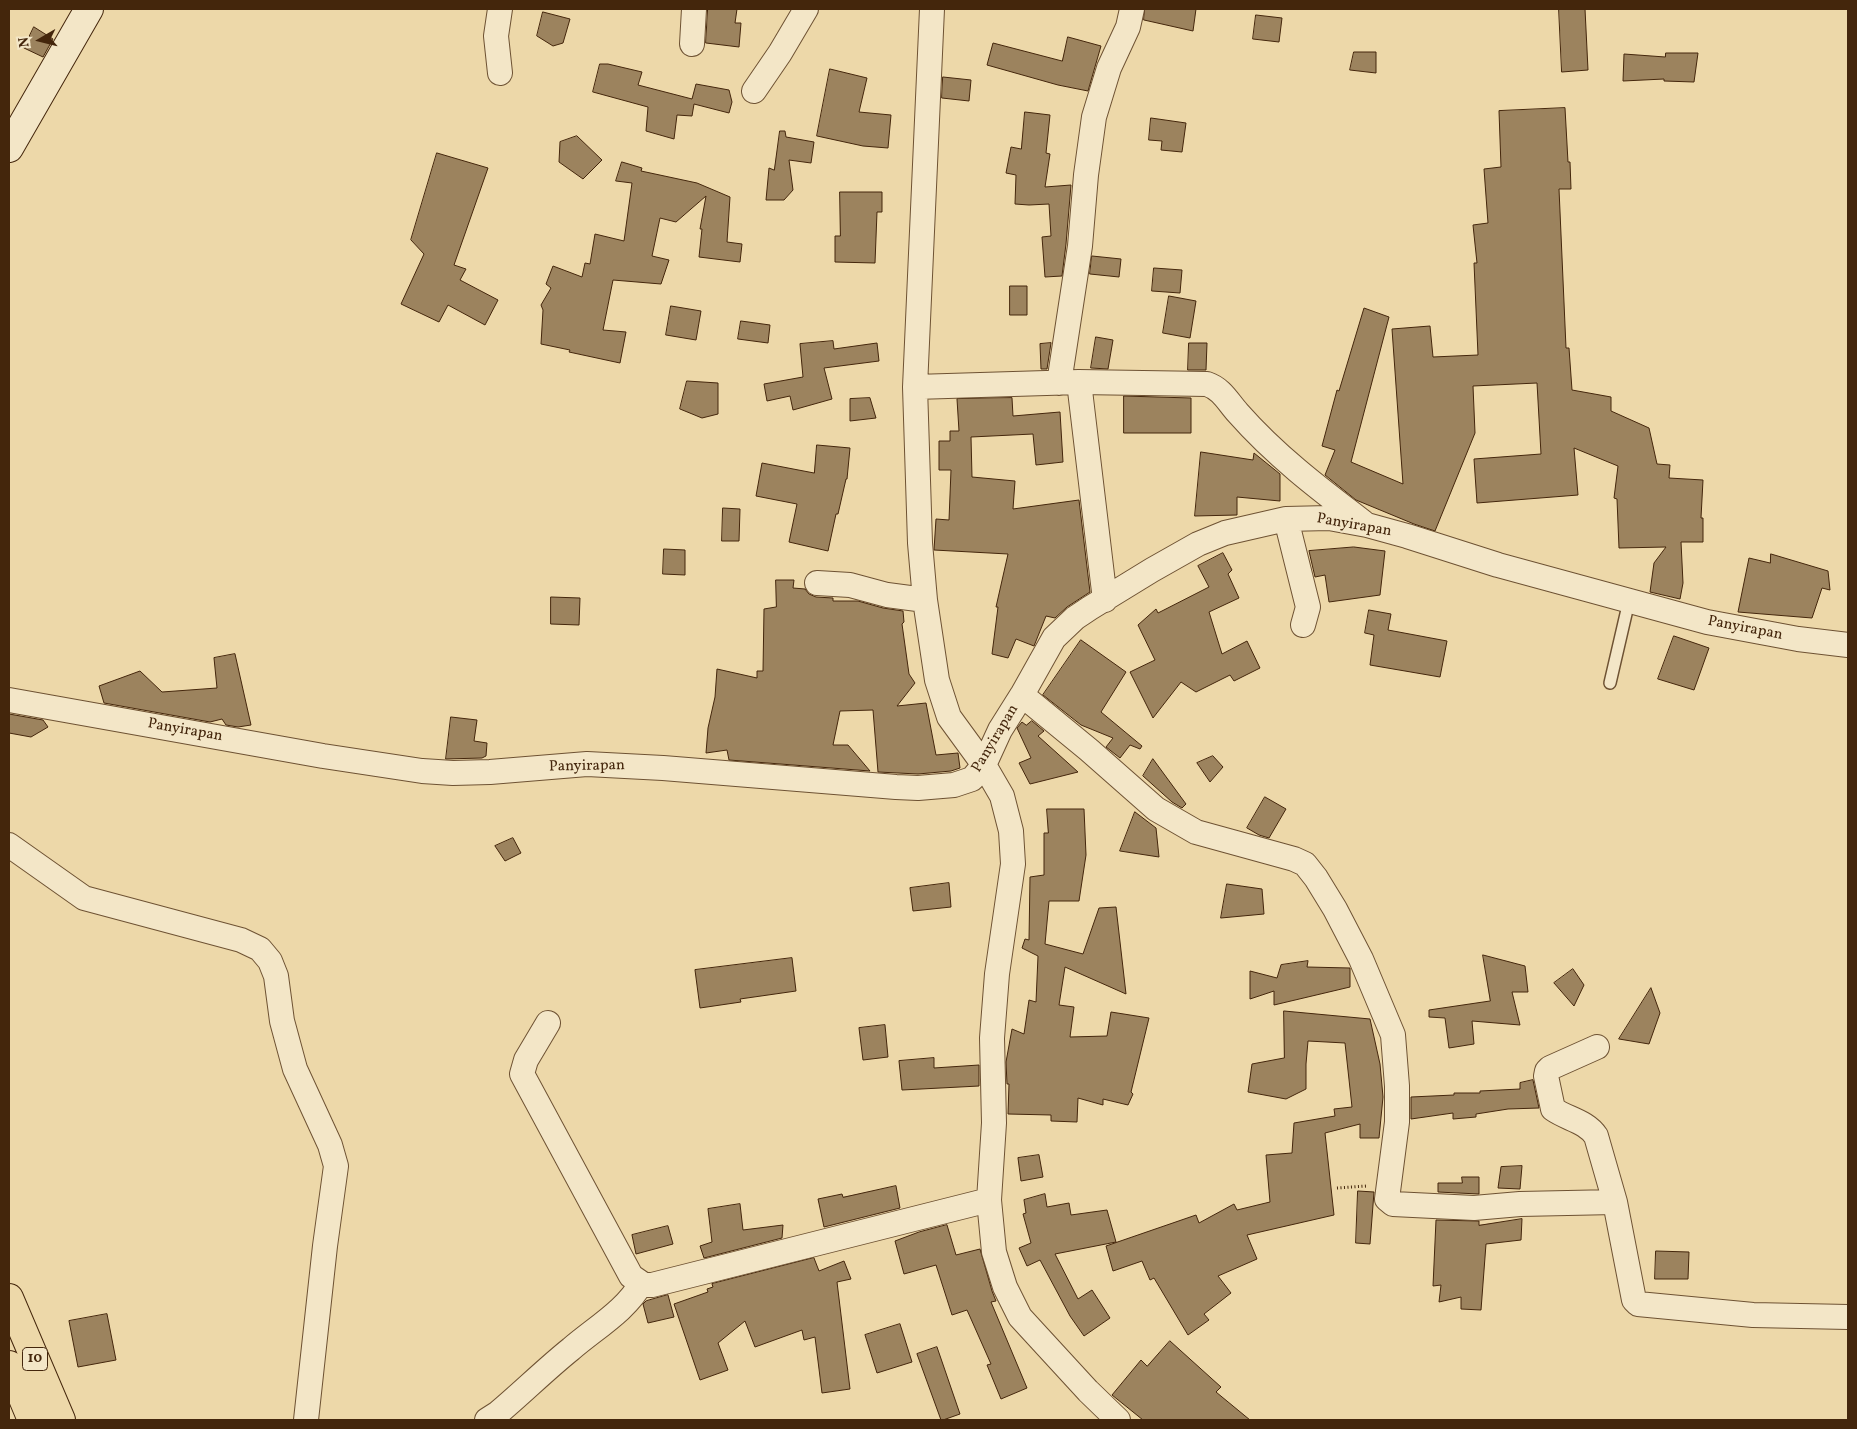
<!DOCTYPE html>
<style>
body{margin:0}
#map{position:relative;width:1857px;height:1429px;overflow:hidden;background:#edd8a9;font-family:Vollkorn,serif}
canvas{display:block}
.frame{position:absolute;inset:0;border:10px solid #44260c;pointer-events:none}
.north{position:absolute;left:15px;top:15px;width:50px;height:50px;-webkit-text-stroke:4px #f3e6c7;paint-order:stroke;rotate:262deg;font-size:14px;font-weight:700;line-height:20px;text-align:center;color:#44260c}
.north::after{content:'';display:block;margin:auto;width:18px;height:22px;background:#44260c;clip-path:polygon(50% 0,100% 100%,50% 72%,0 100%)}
</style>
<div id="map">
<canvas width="1857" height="1429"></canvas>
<div class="frame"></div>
<div class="north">N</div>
</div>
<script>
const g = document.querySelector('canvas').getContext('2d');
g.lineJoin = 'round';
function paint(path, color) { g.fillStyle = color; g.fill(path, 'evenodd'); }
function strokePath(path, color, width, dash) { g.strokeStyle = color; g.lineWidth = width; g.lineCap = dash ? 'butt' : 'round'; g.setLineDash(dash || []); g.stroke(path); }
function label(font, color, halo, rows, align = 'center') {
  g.font = font + ' Vollkorn,serif'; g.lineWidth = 4; g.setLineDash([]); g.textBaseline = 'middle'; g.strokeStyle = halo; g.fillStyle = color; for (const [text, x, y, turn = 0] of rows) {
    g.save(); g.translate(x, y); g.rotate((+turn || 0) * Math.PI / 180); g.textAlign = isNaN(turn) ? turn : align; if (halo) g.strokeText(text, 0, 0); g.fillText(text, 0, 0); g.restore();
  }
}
const building = new Path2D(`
 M 708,9 L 737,9 L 735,23 L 741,23 L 739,47 L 706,43 Z
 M 1145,9 L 1196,9 L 1193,31 L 1144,20 Z
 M 1559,9 L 1585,9 L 1588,70 L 1562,72 Z
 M 543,12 L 570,19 L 563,43 L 553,46 L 537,36 Z
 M 1256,15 L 1282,18 L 1279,42 L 1253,39 Z
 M 34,27 L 53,39 L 43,57 L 24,48 Z
 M 1068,37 L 1101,46 L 1088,91 L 1058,85 L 987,65 L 993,43 L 1062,61 Z
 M 1354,52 L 1376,52 L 1376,73 L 1350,70 Z
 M 1666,53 L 1698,53 L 1694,82 L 1664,81 L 1664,79 L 1623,81 L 1624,54 L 1665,57 Z
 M 600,64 L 608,64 L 642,72 L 638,85 L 692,99 L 696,84 L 729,90 L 732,102 L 729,113 L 694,104 L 692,116 L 677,115 L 674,139 L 646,131 L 648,107 L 593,92 Z
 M 830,69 L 867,78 L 859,112 L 891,115 L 888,148 L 863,146 L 817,136 Z
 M 943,77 L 971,80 L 969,101 L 942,98 Z
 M 1565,108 L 1568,162 L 1570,162 L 1571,189 L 1559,189 L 1566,348 L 1569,348 L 1572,390 L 1611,397 L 1611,411 L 1649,428 L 1657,464 L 1670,465 L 1669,478 L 1703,480 L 1701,518 L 1703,518 L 1703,542 L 1681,542 L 1683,583 L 1680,599 L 1650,592 L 1654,563 L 1666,547 L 1619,548 L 1617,499 L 1614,498 L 1618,466 L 1574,448 L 1578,495 L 1477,503 L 1474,459 L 1541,454 L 1537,383 L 1473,386 L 1475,433 L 1435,531 L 1414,524 L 1356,500 L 1325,475 L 1335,450 L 1322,446 L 1337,390 L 1339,391 L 1364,308 L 1389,317 L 1351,462 L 1403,484 L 1392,329 L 1430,326 L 1433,357 L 1478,355 L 1474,263 L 1477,263 L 1473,225 L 1488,223 L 1484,169 L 1501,167 L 1499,111 Z
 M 1025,112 L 1050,115 L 1046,153 L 1050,154 L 1045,187 L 1071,185 L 1066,244 L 1062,276 L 1045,277 L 1042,237 L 1051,236 L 1049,204 L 1029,205 L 1015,204 L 1016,175 L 1006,173 L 1011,147 L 1021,149 Z
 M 1151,118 L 1186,123 L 1182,152 L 1161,150 L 1162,141 L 1149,140 Z
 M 780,131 L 785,131 L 786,137 L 814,142 L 811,163 L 789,160 L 793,190 L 784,200 L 766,200 L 769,168 L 774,170 Z
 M 577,136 L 602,160 L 583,179 L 559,162 L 560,142 Z
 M 437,153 L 488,168 L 454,265 L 466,269 L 460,280 L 498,300 L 485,325 L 448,305 L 439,322 L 401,304 L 424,254 L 411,240 Z
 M 622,162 L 642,168 L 641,171 L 697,183 L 730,197 L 727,242 L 742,244 L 740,262 L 699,257 L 702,229 L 700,229 L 706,196 L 676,222 L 660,218 L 652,256 L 669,260 L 661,284 L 613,280 L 603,330 L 626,332 L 620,363 L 569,352 L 570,350 L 541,344 L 543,310 L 541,305 L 551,288 L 546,284 L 553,266 L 582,277 L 585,263 L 590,264 L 595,234 L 624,241 L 632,183 L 616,181 Z
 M 840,192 L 882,192 L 882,212 L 877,212 L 875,263 L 835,262 L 835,236 L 840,236 Z
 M 1092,256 L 1121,259 L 1119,277 L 1090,274 Z
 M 1154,268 L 1182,270 L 1180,293 L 1152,291 Z
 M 1010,286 L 1027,286 L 1027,315 L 1010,315 Z
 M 1169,296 L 1196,301 L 1190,338 L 1163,333 Z
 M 671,306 L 701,311 L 696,340 L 666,335 Z
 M 741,321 L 770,325 L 768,343 L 738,339 Z
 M 1096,337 L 1113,340 L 1108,369 L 1091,368 Z
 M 833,341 L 834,349 L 877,343 L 879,361 L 824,368 L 832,399 L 793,410 L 790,396 L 767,401 L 764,384 L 803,377 L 800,344 Z
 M 1051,343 L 1047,369 L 1041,369 L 1040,344 Z
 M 1189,343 L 1207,343 L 1206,370 L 1188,370 Z
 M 687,381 L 718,383 L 718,414 L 702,418 L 680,409 Z
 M 1124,396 L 1191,398 L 1191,433 L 1124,433 Z
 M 870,398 L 876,418 L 850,421 L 850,399 Z
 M 1012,398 L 1013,416 L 1060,412 L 1063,462 L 1036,465 L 1033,434 L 971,437 L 972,477 L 1015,481 L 1013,509 L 1079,500 L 1090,592 L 1067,607 L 1055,618 L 1046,616 L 1034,646 L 1016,639 L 1008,658 L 992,654 L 998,607 L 996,607 L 1008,554 L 934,550 L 936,519 L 949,520 L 951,470 L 939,470 L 939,441 L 950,441 L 950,431 L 959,431 L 957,399 Z
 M 817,445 L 850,448 L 847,479 L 846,479 L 838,514 L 836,514 L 828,551 L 789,542 L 797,504 L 756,496 L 762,463 L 814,473 Z
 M 1201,452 L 1253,460 L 1254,453 L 1280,474 L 1280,501 L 1237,497 L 1237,515 L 1195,516 Z
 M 723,508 L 740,509 L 739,541 L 722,541 Z
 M 1354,547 L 1385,551 L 1380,595 L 1329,602 L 1325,575 L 1315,577 L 1309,551 Z
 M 664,549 L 685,550 L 685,575 L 663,574 Z
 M 1223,553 L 1232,570 L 1228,574 L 1239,598 L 1209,612 L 1222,654 L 1247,641 L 1260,668 L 1234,681 L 1230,675 L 1196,692 L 1181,682 L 1153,718 L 1130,672 L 1155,660 L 1138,625 L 1156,609 L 1158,613 L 1209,587 L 1198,566 Z
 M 1771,554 L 1828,571 L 1830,590 L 1822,588 L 1812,618 L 1738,612 L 1749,558 L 1770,563 Z
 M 776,580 L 794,580 L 793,588 L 805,589 L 809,594 L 816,597 L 833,598 L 833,601 L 858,601 L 883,608 L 903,611 L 904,622 L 902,624 L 909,674 L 915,683 L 897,706 L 926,703 L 936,755 L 958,753 L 960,768 L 951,771 L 918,774 L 878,772 L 873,710 L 840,711 L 833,745 L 848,745 L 870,771 L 729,760 L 727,750 L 706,753 L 708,728 L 715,697 L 717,669 L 757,678 L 757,671 L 763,671 L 764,609 L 776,607 Z
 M 551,597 L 580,598 L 579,625 L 551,624 Z
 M 1369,610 L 1391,614 L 1388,630 L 1447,641 L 1440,677 L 1370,665 L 1374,635 L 1365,633 Z
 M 1674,636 L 1709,648 L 1694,690 L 1658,679 Z
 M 1081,640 L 1126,672 L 1101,712 L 1142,746 L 1140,749 L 1130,745 L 1120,758 L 1106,747 L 1113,738 L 1081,725 L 1043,695 Z
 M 235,654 L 251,725 L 238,727 L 226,725 L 222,719 L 210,722 L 104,703 L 99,686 L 140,671 L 162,692 L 217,688 L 214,658 Z
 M 9,714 L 43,720 L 48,727 L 31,737 L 9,733 Z
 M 451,717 L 477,720 L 474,741 L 487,743 L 486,756 L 482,758 L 446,759 Z
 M 1032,721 L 1044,731 L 1038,736 L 1078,772 L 1030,784 L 1019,763 L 1031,758 L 1017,728 L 1022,722 L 1026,725 Z
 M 1213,756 L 1223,767 L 1210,782 L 1197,763 Z
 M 1153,759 L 1186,804 L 1182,808 L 1172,802 L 1143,776 Z
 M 1265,797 L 1286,809 L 1269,838 L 1259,835 L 1247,828 Z
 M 1047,809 L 1084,809 L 1086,855 L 1079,901 L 1049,901 L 1045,944 L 1083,954 L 1099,908 L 1116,907 L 1126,994 L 1065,967 L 1059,1005 L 1074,1007 L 1070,1037 L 1107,1036 L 1111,1012 L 1149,1018 L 1131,1092 L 1133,1094 L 1128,1105 L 1103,1099 L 1103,1105 L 1078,1098 L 1077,1122 L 1051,1121 L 1051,1115 L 1008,1114 L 1009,1084 L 1007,1084 L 1006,1062 L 1012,1029 L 1024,1034 L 1029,1000 L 1036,1002 L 1038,956 L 1022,948 L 1025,939 L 1029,940 L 1030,877 L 1044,875 L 1044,833 L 1048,833 Z
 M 1135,812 L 1156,828 L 1159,857 L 1120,851 Z
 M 513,838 L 521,853 L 505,861 L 495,846 Z
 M 949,883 L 951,907 L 913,911 L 910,888 Z
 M 1227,884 L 1262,889 L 1264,914 L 1221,918 Z
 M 1483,955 L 1525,966 L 1528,992 L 1512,992 L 1520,1025 L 1472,1021 L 1474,1044 L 1449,1048 L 1445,1018 L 1429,1017 L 1429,1010 L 1490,1001 Z
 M 792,958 L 796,991 L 740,999 L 741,1002 L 700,1008 L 695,970 Z
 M 1308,961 L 1307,967 L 1350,968 L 1350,987 L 1274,1005 L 1274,991 L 1250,999 L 1250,971 L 1277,978 L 1281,965 Z
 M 1573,969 L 1584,985 L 1574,1006 L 1554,983 Z
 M 1651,988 L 1660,1013 L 1649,1044 L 1619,1039 Z
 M 1284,1011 L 1370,1019 L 1380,1064 L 1383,1097 L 1379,1138 L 1360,1138 L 1360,1124 L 1325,1133 L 1334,1215 L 1247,1235 L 1257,1259 L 1218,1276 L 1231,1293 L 1204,1314 L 1209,1320 L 1188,1335 L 1154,1278 L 1150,1280 L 1142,1261 L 1113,1271 L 1106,1246 L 1196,1215 L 1199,1223 L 1234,1204 L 1237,1210 L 1270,1202 L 1266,1155 L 1292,1153 L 1294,1123 L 1335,1116 L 1334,1109 L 1352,1107 L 1345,1043 L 1308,1041 L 1306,1064 L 1306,1089 L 1286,1099 L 1248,1092 L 1252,1064 L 1284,1058 Z
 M 885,1025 L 888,1057 L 863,1060 L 859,1028 Z
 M 934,1058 L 934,1068 L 979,1065 L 979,1086 L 902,1090 L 899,1061 Z
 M 1533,1080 L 1539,1108 L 1508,1109 L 1476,1114 L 1476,1117 L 1453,1119 L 1453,1113 L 1411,1119 L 1411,1097 L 1454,1095 L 1454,1093 L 1480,1093 L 1480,1091 L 1520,1089 L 1520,1083 Z
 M 1039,1155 L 1043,1177 L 1021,1181 L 1018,1158 Z
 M 1522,1166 L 1520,1189 L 1498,1188 L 1501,1167 Z
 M 1462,1177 L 1479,1177 L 1479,1194 L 1438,1192 L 1438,1183 L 1462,1183 Z
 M 896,1186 L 900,1208 L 824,1227 L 818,1199 L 842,1194 L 843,1197 Z
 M 1358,1191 L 1374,1192 L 1370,1244 L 1356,1243 Z
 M 1045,1194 L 1047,1207 L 1069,1203 L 1071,1215 L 1107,1210 L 1116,1242 L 1055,1254 L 1078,1299 L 1092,1290 L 1110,1318 L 1084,1336 L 1070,1316 L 1040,1260 L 1027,1266 L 1019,1248 L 1031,1243 L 1023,1214 L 1026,1213 L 1024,1200 Z
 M 740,1204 L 743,1230 L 783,1225 L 782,1238 L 704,1258 L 700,1246 L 712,1242 L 708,1209 Z
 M 1522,1219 L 1521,1240 L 1486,1244 L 1481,1310 L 1461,1309 L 1461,1297 L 1439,1302 L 1441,1285 L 1433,1286 L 1436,1220 L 1479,1221 L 1479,1225 Z
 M 947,1225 L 956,1255 L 980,1249 L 992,1291 L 996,1301 L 991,1302 L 1027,1388 L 1001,1399 L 987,1365 L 991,1364 L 967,1310 L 952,1315 L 936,1265 L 904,1274 L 895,1241 L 919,1232 Z
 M 668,1226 L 673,1244 L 636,1254 L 632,1235 Z
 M 1656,1251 L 1689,1252 L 1688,1279 L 1655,1279 Z
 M 814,1258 L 819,1271 L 844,1261 L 851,1279 L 837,1282 L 850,1389 L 822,1393 L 815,1337 L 804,1340 L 802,1330 L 755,1347 L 745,1321 L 718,1343 L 728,1370 L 700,1380 L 674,1304 L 708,1292 L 707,1289 L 713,1287 L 712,1284 Z
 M 668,1295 L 674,1317 L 648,1323 L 643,1304 L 646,1301 Z
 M 107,1314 L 116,1360 L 78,1367 L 69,1321 Z
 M 900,1324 L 912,1362 L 877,1373 L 865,1335 Z
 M 1170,1341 L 1221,1387 L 1216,1392 L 1250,1420 L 1143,1420 L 1112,1395 L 1141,1360 L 1147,1366 Z
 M 937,1347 L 960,1414 L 943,1420 L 941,1420 L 917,1354 Z`);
paint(building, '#9c835e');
strokePath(building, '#44260c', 1);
const lane = new Path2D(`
 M 1610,683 L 1629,601`);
const street = new Path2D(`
 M 500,9 L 496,36 L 500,73
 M 932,9 L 915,387 L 920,543 L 925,600 L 937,680 L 949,717 L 984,765 L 1002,796 L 1011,831 L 1013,864 L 997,974 L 992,1038 L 994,1123 L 989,1200 L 994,1252 L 1005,1287 L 1020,1317 L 1088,1391 L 1118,1420
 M 692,44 L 694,9
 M 754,91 L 780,53 L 806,9
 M 1079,382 L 1207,384 C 1222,389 1228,402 1238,413 C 1275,455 1318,488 1363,522
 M 1059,383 L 1080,246 L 1086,175 L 1094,117 L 1109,68 L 1128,27 L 1132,9
 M 915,387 L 1079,382 L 1105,600
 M 1286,519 L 1308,607 L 1303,625
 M 817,583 L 850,585 L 887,595 L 925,600
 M 1022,695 L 1089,750 L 1156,809 L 1196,832 L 1294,859 L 1305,864 L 1316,878 L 1335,909 L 1361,959 L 1393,1035 L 1397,1086 L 1397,1122 L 1387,1199 L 1393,1204 L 1474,1208 L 1520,1204 L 1615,1202 L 1634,1300 L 1638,1304 L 1753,1315 L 1848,1317
 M 9,700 L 323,756 L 422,771 L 453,773 L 490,772 L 587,764 L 663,768 L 896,787 L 918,788 L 954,785 L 972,779 L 984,765 L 1000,730 L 1022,695 L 1054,638 L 1075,618 L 1090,608 L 1152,570 L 1198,544 L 1225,533 L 1286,519 L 1329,518 L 1367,525 L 1407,536 L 1498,565 L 1707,622 L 1798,639 L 1848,645
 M 9,845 L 84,898 L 241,940 L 260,949 L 270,961 L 276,976 L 282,1021 L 295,1069 L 330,1145 L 336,1166 L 325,1246 L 306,1420
 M 548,1023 L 526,1060 L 522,1074 L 631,1276 L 644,1285 L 652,1285 L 989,1200
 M 1597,1047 L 1550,1068 L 1547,1071 L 1546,1076 L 1553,1109 C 1567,1119 1586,1121 1596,1136 L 1615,1202
 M 487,1420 L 498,1413 C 523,1392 546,1369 571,1349 C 594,1329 628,1309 641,1283`);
const secondary = new Path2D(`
 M 9,148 L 89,9`);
const highway = new Path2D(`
 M 9,1298 L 61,1420
 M 9,1365 L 32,1420`);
strokePath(lane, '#6e5233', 14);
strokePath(street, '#6e5233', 26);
strokePath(secondary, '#44260c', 30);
strokePath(highway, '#44260c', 30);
strokePath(new Path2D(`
 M 1337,1188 L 1367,1186`), '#44260c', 3, [1, 2.5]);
strokePath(lane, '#f3e6c7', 11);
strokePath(street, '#f3e6c7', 24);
strokePath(secondary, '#f3e6c7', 28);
strokePath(highway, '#edd8a9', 28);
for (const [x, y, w] of [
 [35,1359,25]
]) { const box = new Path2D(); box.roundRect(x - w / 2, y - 11.5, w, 23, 4); g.fillStyle = '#f3e6c7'; g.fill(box); strokePath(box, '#44260c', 1); }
label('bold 14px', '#44260c', null, [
 ["10",35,1359]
]);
label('15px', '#44260c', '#f3e6c7', [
 ["Panyirapan",1354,526,10],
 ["Panyirapan",1745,629,11],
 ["Panyirapan",185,731,10],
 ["Panyirapan",996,739,-59],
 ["Panyirapan",587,767,-1]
]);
</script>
